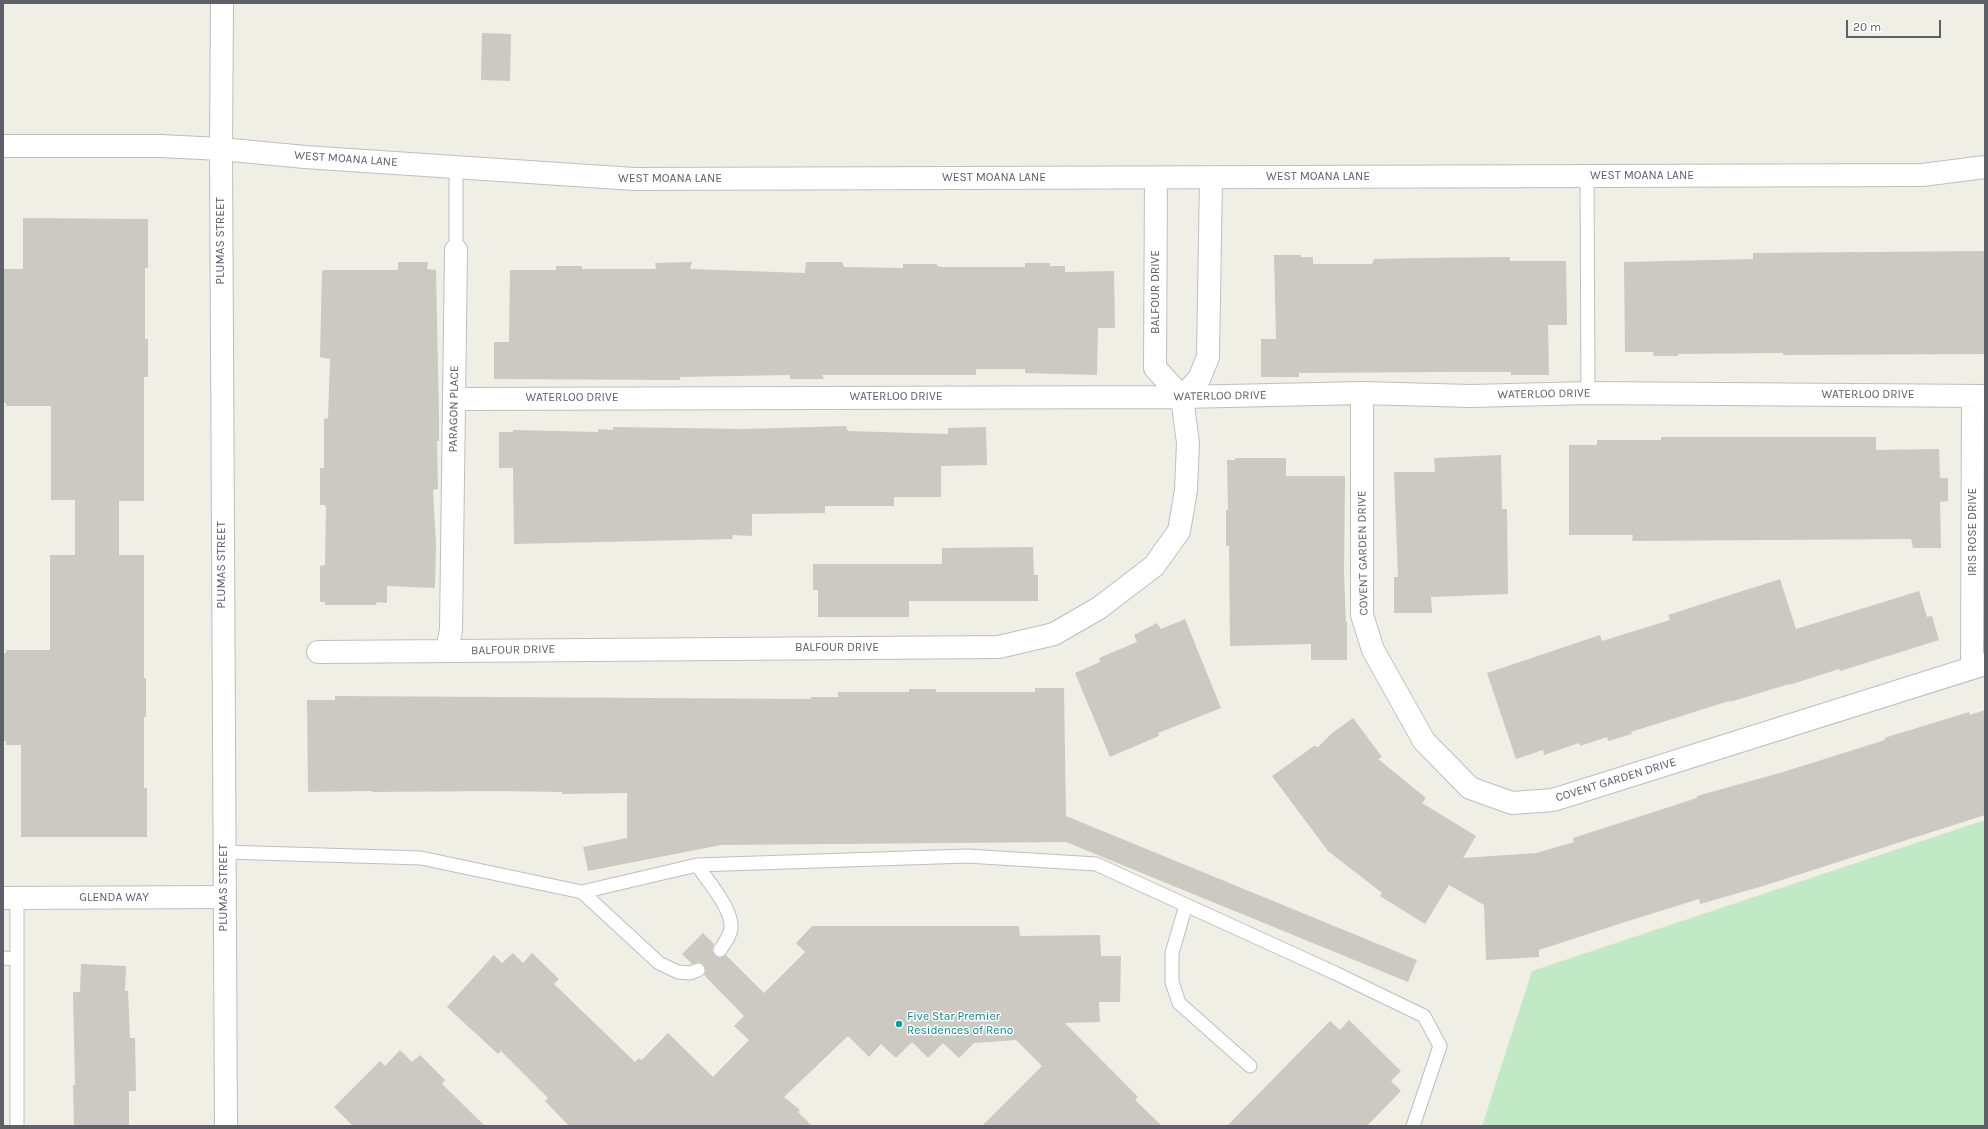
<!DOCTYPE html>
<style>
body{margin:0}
#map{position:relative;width:1988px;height:1129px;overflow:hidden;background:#f0efe5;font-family:Karla,sans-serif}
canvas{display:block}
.frame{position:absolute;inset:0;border:4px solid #5d6067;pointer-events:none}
.scale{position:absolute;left:1846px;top:20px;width:95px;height:18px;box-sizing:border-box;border:2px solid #5d6067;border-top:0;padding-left:5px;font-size:12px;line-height:14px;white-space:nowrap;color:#5d6067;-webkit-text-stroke:3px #fff;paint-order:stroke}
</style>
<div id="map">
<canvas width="1988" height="1129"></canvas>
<div class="frame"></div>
<div class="scale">20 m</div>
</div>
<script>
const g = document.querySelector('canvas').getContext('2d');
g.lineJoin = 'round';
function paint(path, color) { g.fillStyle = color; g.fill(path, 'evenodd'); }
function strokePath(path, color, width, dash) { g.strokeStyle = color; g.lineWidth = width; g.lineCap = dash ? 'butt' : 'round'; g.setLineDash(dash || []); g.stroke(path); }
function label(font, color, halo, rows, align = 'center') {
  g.font = font + ' Karla,sans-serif'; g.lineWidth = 3; g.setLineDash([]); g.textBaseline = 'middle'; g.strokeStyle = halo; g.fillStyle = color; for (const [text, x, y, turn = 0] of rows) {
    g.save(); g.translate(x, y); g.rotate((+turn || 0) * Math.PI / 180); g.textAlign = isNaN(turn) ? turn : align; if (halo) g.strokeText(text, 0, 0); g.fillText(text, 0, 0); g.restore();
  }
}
paint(new Path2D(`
 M 1985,820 L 1985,1126 L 1482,1126 L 1532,971 Z`), '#c1e9c5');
paint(new Path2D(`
 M 482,33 L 511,34 L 510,81 L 481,80 Z
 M 23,218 L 148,219 L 148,268 L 145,268 L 145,339 L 148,339 L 148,377 L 144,377 L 144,501 L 119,501 L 119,555 L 144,555 L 144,678 L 146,678 L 146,717 L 144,717 L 144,788 L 147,788 L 147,837 L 21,837 L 21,745 L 6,745 L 6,741 L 3,741 L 3,653 L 6,653 L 6,650 L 50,650 L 50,555 L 75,555 L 75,500 L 51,500 L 51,406 L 6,406 L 6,403 L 3,403 L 3,269 L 23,269 Z
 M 1985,251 L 1985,354 L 1783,355 L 1783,353 L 1678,354 L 1678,356 L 1654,356 L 1653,352 L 1625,352 L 1624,262 L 1753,259 L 1753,253 Z
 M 1274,255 L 1301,255 L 1301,257 L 1313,257 L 1313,264 L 1372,264 L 1374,259 L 1422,258 L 1510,257 L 1510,261 L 1566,261 L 1567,325 L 1548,325 L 1549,375 L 1511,375 L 1511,372 L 1445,372 L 1299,373 L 1299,377 L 1261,377 L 1261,339 L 1276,339 Z
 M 398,262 L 428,262 L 427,269 L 436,270 L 439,416 L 439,441 L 437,441 L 438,489 L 433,490 L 436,545 L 435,588 L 387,586 L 387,603 L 377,602 L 376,605 L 325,605 L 325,602 L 320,602 L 320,566 L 325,565 L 326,508 L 325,505 L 320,505 L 320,468 L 324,468 L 324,419 L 328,418 L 330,359 L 320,357 L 322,271 L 324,270 L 398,270 Z
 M 692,262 L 690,269 L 805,273 L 806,262 L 842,262 L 844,267 L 903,268 L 903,264 L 937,264 L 937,266 L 942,267 L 1025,267 L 1025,263 L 1050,263 L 1050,266 L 1065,266 L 1065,272 L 1114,271 L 1115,328 L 1098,328 L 1097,375 L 1025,373 L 1025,369 L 976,369 L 976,375 L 822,375 L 824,379 L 790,379 L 790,375 L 680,377 L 680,380 L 494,379 L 494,342 L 509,342 L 510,270 L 556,270 L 556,266 L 582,266 L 582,269 L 656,269 L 655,263 Z
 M 846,426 L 848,431 L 948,434 L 948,428 L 986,427 L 987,465 L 941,466 L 941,497 L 894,497 L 894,506 L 825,506 L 825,513 L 752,514 L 752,536 L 733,535 L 732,539 L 514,544 L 513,468 L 499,468 L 499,432 L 513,432 L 513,430 L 598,432 L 598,429 L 613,430 L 613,427 L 745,429 Z
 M 1661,437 L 1876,437 L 1876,450 L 1939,449 L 1940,478 L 1948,478 L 1948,501 L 1940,502 L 1941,548 L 1913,548 L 1911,539 L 1632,541 L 1633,535 L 1569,535 L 1569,445 L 1597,445 L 1597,440 L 1661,440 Z
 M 1501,455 L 1502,509 L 1507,509 L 1508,594 L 1431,597 L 1432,613 L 1394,613 L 1394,577 L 1398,577 L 1394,472 L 1435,472 L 1434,458 Z
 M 1235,458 L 1286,458 L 1286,476 L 1345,476 L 1344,574 L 1346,622 L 1347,622 L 1347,660 L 1311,660 L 1311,644 L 1230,646 L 1229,546 L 1226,546 L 1226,510 L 1228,510 L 1227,460 L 1235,460 Z
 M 1033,547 L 1034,575 L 1038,575 L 1038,601 L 909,601 L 909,617 L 818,617 L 818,590 L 813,590 L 813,564 L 942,564 L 942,548 Z
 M 1780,579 L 1796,629 L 1919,591 L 1927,617 L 1932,616 L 1939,640 L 1840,671 L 1839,669 L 1789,685 L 1789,684 L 1730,702 L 1729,701 L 1631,732 L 1632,734 L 1608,741 L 1607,737 L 1580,746 L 1579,743 L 1544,755 L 1543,750 L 1516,759 L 1487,673 L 1600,635 L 1602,641 L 1670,620 L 1668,615 Z
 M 1185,619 L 1221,708 L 1158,733 L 1159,736 L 1110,757 L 1075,673 L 1100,662 L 1099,658 L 1137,642 L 1134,635 L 1157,623 L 1161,629 Z
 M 1035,688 L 1064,688 L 1066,816 L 1417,960 L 1408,982 L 1066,842 L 721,845 L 588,871 L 583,847 L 627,838 L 627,793 L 562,794 L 562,792 L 499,791 L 372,792 L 372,791 L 308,792 L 307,700 L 335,700 L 335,696 L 811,699 L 811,697 L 838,697 L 838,692 L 909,692 L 909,689 L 936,689 L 936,692 L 1035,692 Z
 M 1985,710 L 1985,815 L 1763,886 L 1700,904 L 1699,899 L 1625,922 L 1539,950 L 1539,957 L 1486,960 L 1484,905 L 1449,885 L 1425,924 L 1380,896 L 1382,893 L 1328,851 L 1272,776 L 1314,746 L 1318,747 L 1332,733 L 1353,718 L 1382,757 L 1378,759 L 1426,798 L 1422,803 L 1476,836 L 1463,858 L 1536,853 L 1574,842 L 1573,838 L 1697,798 L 1697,796 L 1783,772 L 1885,740 L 1884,738 L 1969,712 L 1970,715 Z
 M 812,926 L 1019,926 L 1020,936 L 1100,935 L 1101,956 L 1121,956 L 1120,1002 L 1099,1002 L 1100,1022 L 1065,1023 L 1138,1097 L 1135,1100 L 1162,1126 L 982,1126 L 1042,1066 L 1016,1040 L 974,1043 L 959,1058 L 943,1043 L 928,1058 L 912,1042 L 896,1058 L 881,1044 L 869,1057 L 848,1036 L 784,1097 L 800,1110 L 798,1112 L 812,1126 L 569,1126 L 545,1101 L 548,1098 L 501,1051 L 498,1054 L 447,1007 L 494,955 L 502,963 L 513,953 L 523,963 L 532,953 L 559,979 L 554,984 L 635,1062 L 639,1058 L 642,1060 L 668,1033 L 713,1077 L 749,1040 L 734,1026 L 744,1016 L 704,975 L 706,971 L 703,964 L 699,962 L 692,964 L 682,954 L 703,933 L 714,944 L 712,950 L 715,956 L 720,958 L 726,955 L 764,993 L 805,952 L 796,943 Z
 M 81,964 L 126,966 L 125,991 L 128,991 L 130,1038 L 135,1038 L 136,1091 L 129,1091 L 129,1126 L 74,1126 L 73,1085 L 75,1085 L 73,992 L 80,992 Z
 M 1349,1020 L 1401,1071 L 1391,1081 L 1401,1091 L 1367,1126 L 1227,1126 L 1330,1021 L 1340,1030 Z
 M 400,1050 L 412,1062 L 420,1055 L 445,1080 L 442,1084 L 485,1126 L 353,1126 L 334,1107 L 380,1061 L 385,1066 Z`), '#cbc9c2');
const service = new Path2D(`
 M 456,167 L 456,250
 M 1587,177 L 1588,393
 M 224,852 L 421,858 L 582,892 L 697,865 L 967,856 L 1096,864 L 1335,973 L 1424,1016 L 1440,1046 L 1413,1126
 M 697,865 C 707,880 730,906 731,925 C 732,933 725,943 720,950
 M 582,892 L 659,963 L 678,972 L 690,973 L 698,970
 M 17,898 L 17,1126
 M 1186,905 L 1172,953 L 1172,982 L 1179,1003 L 1250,1066
 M 3,958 L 17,959`);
const minor = new Path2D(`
 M 1362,393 L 1362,615 L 1373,650 L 1424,741 L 1470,788 L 1512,803 L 1553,800 L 1985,664
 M 1182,397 L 1199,379 L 1208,357 L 1211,178
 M 454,399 L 1182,397 L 1362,393 L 1471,396 L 1588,393 L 1985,396
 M 447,650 L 451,630 L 456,250
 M 318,652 L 999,647 L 1054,634 L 1099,608 L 1154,566 L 1179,531 L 1186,490 L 1188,443 L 1182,397 L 1155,368 L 1156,178
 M 1972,668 L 1973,396
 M 3,898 L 224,897`);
const tertiary = new Path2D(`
 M 222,3 L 221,149 L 305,157 L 634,179 L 1922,175 L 1985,167`);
const secondary = new Path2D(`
 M 3,146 L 160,146 L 221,149 L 226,1126`);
strokePath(service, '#bdbec5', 15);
strokePath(minor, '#bdbec5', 24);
strokePath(tertiary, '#bdbec5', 24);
strokePath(secondary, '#bbbdc4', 24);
strokePath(service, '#fff', 13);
strokePath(minor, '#fff', 22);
strokePath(tertiary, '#fff', 22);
strokePath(secondary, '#fff', 22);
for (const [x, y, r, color] of [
 [899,1024,4,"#0f9aa8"]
]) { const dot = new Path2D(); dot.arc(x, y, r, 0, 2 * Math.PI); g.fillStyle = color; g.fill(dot); strokePath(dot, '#fff', 1.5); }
label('12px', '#5d6067', '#fff', [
 ["WEST MOANA LANE",346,159,4],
 ["WEST MOANA LANE",1642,176],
 ["WEST MOANA LANE",1318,177],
 ["WEST MOANA LANE",994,178],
 ["WEST MOANA LANE",670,179],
 ["PLUMAS STREET",221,241,-90],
 ["BALFOUR DRIVE",1156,292,-90],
 ["WATERLOO DRIVE",1544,394,-1],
 ["WATERLOO DRIVE",1868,395],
 ["WATERLOO DRIVE",1220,396,-1],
 ["WATERLOO DRIVE",896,397],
 ["WATERLOO DRIVE",572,398],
 ["PARAGON PLACE",454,409,-89],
 ["IRIS ROSE DRIVE",1973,532,-90],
 ["COVENT GARDEN DRIVE",1363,553,-91],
 ["PLUMAS STREET",222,565,-90],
 ["BALFOUR DRIVE",837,648],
 ["BALFOUR DRIVE",513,650,-1],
 ["COVENT GARDEN DRIVE",1616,780,-17],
 ["PLUMAS STREET",224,888,-90],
 ["GLENDA WAY",114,898]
]);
label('12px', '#0d838f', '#fff', [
 ["Five Star Premier",907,1017],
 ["Residences of Reno",907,1031]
], 'left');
</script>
